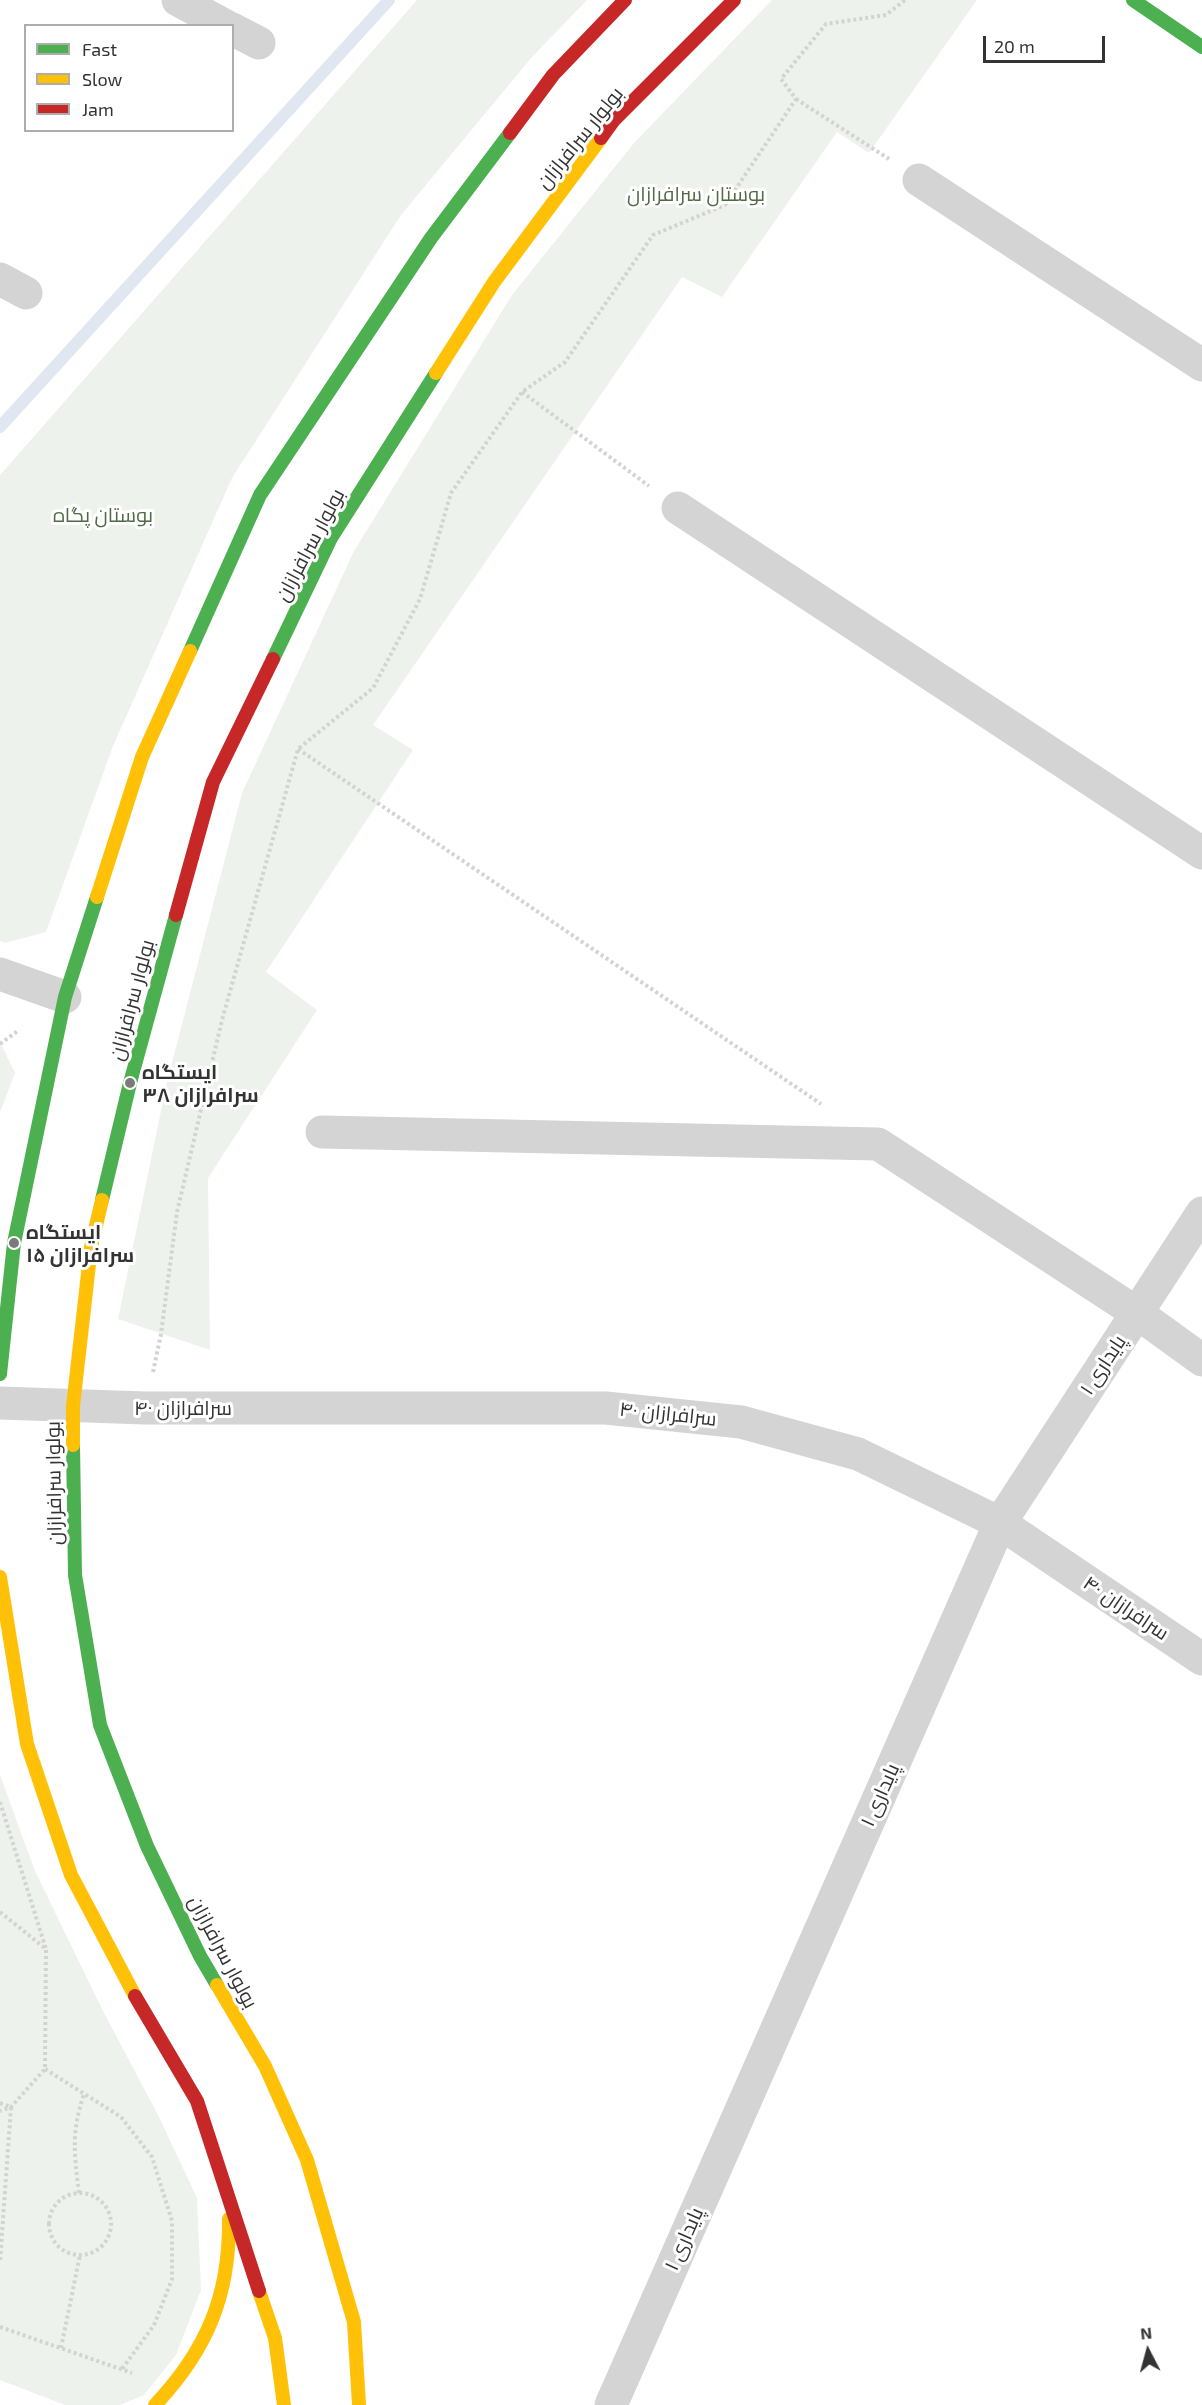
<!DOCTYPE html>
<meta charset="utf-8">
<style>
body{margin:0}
#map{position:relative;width:1202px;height:2405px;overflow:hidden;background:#fff;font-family:"Exo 2",sans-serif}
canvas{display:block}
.legend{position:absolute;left:24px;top:24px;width:210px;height:108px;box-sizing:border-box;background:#fff;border:2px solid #adadad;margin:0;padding:8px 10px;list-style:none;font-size:18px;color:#333}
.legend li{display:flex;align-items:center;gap:12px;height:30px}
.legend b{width:30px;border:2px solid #adadad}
.north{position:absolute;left:1118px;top:2321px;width:60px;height:60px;-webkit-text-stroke:4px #fff;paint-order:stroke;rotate:354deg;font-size:16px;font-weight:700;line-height:24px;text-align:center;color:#333}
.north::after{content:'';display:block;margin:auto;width:21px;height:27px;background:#333;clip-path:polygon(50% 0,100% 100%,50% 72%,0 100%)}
.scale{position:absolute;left:983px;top:36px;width:122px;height:27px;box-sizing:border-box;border:3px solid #333;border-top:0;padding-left:8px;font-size:18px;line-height:21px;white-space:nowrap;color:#333;-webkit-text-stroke:4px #fff;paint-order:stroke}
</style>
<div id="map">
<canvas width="1202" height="2405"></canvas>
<ul class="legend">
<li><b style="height:8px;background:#4caf50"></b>Fast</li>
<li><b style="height:8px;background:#ffc107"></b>Slow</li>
<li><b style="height:8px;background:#c62828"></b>Jam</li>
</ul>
<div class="north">N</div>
<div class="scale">20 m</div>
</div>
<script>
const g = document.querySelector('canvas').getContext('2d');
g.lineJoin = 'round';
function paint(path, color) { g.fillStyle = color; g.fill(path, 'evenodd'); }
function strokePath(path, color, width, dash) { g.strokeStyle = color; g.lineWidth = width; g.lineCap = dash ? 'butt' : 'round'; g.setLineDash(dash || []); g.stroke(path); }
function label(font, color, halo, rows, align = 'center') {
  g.font = font + ' "Exo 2",Cairo,sans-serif'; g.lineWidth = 6; g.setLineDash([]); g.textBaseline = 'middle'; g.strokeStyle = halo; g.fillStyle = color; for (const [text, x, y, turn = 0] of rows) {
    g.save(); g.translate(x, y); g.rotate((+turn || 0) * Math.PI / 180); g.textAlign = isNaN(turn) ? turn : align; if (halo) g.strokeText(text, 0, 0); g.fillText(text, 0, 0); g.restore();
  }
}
paint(new Path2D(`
 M 417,0 L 587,0 L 532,57 L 401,215 L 232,478 L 113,746 L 46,932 L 5,943 L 0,941 L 0,475 Z
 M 772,0 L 977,0 L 869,153 L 837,132 L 722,297 L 682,277 L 373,725 L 413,750 L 266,972 L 317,1010 L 208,1178 L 210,1350 L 118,1319 L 167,1082 L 242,793 L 354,551 L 512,295 L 634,143 Z
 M 0,1042 L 15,1073 L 0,1112 Z
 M 0,1775 L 35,1871 L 102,2009 L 158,2115 L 197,2198 L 201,2290 L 176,2355 L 144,2395 L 120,2405 L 65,2405 L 0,2380 Z`), '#eef2ec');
strokePath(new Path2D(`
 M 0,427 L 389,0`), '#e0e7f0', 12);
strokePath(new Path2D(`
 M 796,99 L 889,159
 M 522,392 L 649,486
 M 298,749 L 821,1104
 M 0,1044 L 19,1030
 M 153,1372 L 161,1334 L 177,1212 L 222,1020 L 298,749 L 373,688 L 420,599 L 451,493 L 522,392 L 565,362 L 653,235 L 725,205 L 796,99 L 781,79 L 826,24 L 886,15 L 905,0
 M 0,1802 L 46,1949
 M 0,1912 L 46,1949 L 45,2069 L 11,2107 L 0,2111
 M 45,2069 L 121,2117 L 152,2157 L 172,2221 L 172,2279 L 154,2325 L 122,2369
 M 0,2103 L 11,2107 L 0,2262
 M 79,2193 C 74,2153 71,2133 84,2094
 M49 2224a31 31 0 1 1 62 0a31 31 0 1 1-62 0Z
 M 0,2327 L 132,2373
 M 61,2348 L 80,2255`), '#d3d3d3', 4, [3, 3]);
strokePath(new Path2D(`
 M 178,0 L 226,26
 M 232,29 L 259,43
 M 919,180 L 1202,365
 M 0,279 L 26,293
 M 678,508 L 1202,853
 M 0,974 L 65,997
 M 322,1132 L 878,1144 L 1137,1313 L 1202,1360
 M 0,1403 L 145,1408 L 606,1408 L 741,1422 L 858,1454 L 1000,1523 L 1202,1659
 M 611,2405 L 1000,1523 L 1202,1213`), '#d4d4d4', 33);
strokePath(new Path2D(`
 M 1133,0 L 1202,47
 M 190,651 L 260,495 L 431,238 L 510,133
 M 273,659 L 331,538 L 436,373
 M 102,1200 L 130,1083 L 176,915
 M 0,1374 L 14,1243 L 65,997 L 97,897
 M 73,1445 L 75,1575 L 100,1725 L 147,1846 L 200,1956 L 217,1985`), '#4caf50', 14);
strokePath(new Path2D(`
 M 436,373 L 494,282 L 601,138
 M 97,897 L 142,757 L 190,651
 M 73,1445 L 73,1406 L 91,1247 L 102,1200
 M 0,1577 L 27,1744 L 71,1875 L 135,1996
 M 217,1985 L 265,2066 L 307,2160 L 354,2322 L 359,2405
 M 259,2291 L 275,2338 L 284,2405
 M 155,2405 C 207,2350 230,2295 229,2219`), '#ffc107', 14);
strokePath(new Path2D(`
 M 510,133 L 553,75 L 625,0
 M 601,138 L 614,120 L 734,0
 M 176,915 L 213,782 L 273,659
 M 135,1996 L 197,2101 L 259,2291`), '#c62828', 14);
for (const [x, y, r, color] of [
 [130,1083,6,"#7a7a7a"],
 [14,1243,6,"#7a7a7a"]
]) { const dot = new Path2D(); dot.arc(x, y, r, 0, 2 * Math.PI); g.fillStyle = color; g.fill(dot); strokePath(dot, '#fff', 2); }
label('20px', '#333', '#fff', [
 ["بولوار سرافرازان",580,138,-51],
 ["بولوار سرافرازان",310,545,-62],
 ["بولوار سرافرازان",132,1000,-75],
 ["پایداری ۱",1103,1365,-57],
 ["سرافرازان ۴۰",183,1408],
 ["سرافرازان ۴۰",668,1414,6],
 ["بولوار سرافرازان",54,1483,-91],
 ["سرافرازان ۴۰",1126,1608,34],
 ["پایداری ۱",880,1795,-66],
 ["بولوار سرافرازان",223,1952,62],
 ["پایداری ۱",684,2239,-66]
]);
label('20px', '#506a45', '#fff', [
 ["بوستان سرافرازان",696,194],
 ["بوستان پگاه",103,515]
]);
label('bold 20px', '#333', '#fff', [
 ["ایستگاه",142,1072],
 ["سرافرازان ۳۸",142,1095],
 ["ایستگاه",26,1232],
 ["سرافرازان ۱۵",26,1255]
], 'left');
</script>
